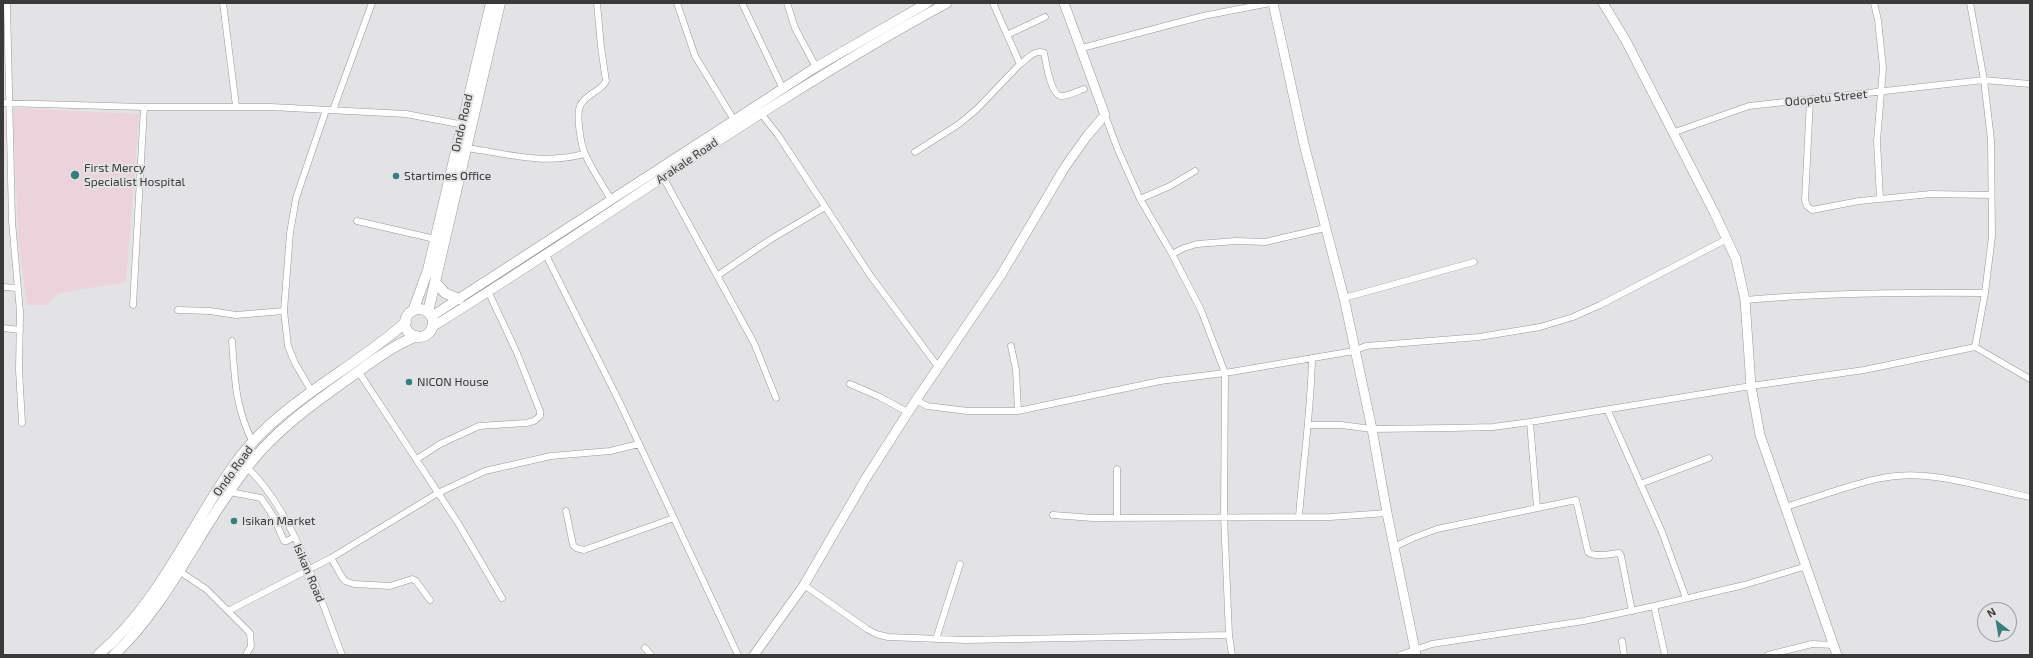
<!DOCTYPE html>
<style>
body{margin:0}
#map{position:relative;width:2033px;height:658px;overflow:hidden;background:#e3e3e5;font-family:"Exo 2",sans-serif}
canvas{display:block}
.frame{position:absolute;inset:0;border:4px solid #3a3a3b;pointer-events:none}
.north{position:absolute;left:1977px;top:602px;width:40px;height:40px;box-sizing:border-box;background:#e3e3e5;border:1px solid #9f9fa1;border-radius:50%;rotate:329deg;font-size:11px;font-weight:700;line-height:16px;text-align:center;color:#3a3a3b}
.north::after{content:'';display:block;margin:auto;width:14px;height:18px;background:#367f7e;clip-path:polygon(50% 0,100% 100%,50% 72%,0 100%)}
</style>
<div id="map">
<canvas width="2033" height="658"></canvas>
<div class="frame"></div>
<div class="north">N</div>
</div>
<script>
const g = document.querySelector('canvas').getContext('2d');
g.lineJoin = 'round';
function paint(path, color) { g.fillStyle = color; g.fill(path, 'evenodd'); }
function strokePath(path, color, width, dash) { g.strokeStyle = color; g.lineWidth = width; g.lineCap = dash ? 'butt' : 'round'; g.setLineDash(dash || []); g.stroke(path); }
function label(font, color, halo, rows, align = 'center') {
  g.font = font + ' "Exo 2",sans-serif'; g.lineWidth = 4; g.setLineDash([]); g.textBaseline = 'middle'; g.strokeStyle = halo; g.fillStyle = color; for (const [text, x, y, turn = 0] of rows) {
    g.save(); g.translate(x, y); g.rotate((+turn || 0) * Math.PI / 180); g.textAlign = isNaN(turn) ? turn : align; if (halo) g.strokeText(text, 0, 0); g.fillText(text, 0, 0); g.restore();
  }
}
paint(new Path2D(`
 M 13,108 L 139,114 L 126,282 L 59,293 L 46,305 L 27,305 L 18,235 Z`), '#ebd2db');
const street = new Path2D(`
 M 7,3 L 12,221 L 20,312 L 19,370 L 22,423
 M 223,3 L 236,106
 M 597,3 L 601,47 L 606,81 C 601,92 585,94 580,106 C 576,116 581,145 585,154 C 592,170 603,185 611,200
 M 677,3 L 695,56 L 734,120
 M 742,3 L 783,89
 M 787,3 L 795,28 L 816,67
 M 1874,3 L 1878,20 L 1883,68 L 1877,141 L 1880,199
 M 1970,3 L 1984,80 L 1991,140 L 1992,236 L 1985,293 L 1975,347
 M 1007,35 L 1045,17
 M 1082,48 L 1203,16 L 1270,3
 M 1020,64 C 1027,59 1035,49 1044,53 C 1046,63 1051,98 1063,96 C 1070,95 1078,91 1084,89
 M 1810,100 L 1805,200 L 1807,206 L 1812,210 L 1859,201 L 1931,194 L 1991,195
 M 3,103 L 144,107 L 271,107 L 406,114 L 464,125
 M 756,107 L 778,135 L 870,275 L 939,368
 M 333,110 L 372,3
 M 1672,133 L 1749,106 L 1984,80 L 2030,84
 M 467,148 C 508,154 543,165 584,154
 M 915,152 L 959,124 L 977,109 L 1020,64 L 993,3
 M 663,177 L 754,343 L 776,398
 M 1140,199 L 1170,186 L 1195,171
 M 357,221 L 435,239
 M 1172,254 L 1184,248 L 1197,244 L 1236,241 L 1265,242 L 1325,228
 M 546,255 L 619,401 L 738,655
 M 717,276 L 768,241 L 825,207
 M 3,287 L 17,288
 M 1344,298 L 1474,262
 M 1745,300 C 1825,293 1905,292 1985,293
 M 133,305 L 144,107
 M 178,310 L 210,311 L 236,315 L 284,311
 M 3,328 L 20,330
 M 232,341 C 235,381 235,406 253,443
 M 1011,346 L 1016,370 L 1018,411
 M 358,371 L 458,523 L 502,598
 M 850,384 L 880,397 L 909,413
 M 312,392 L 295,363 L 288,346 L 284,311 L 290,233 L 296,198 L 326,110
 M 916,400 L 927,406 L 968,411 L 1018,411 L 1160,381 L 1225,373 L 1201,310 L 1172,254 L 1140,199 L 1118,150 L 1105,115
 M 1608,411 L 1662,532 L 1686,598
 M 1530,422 L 1537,508
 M 1309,425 L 1341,425 L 1372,429 L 1451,428 L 1493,427 L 1530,422 L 1751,386 L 1864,370 L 1975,347 L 2030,379
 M 417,459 L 440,444 L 479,426 L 526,423 L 534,421 L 540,416 L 540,411 L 517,353 L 488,291
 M 238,460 C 290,499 319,596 342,655
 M 1117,469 L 1117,518
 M 1640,484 L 1709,458
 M 230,492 L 261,498 L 273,516 L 284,541 L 287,541 L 294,537
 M 1785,507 C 1816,498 1851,484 1882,478 C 1931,468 1982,488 2030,497
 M 566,511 L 573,545 L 576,548 L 584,550 L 674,518
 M 1053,515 L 1093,518 L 1330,517 L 1387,513
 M 1299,517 C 1303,464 1311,411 1312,358
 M 1394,547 L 1413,538 L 1437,529 L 1576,500 L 1588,552 C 1595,558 1610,554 1619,553 L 1621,556 L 1632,611
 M 331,558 L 342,577 L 345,581 L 354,584 L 390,586 L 412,579 L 416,581 L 430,600
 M 179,571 L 206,589 L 250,633 L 251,646 L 246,655
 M 804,585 L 867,629 L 876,634 L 888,637 L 966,640 L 1229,635
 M 1654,606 L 1665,655
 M 228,611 L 331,558 L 438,493 L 485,471 L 551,456 L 610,451 L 639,444
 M 936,639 L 960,564
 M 1622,641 L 1624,655
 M 645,648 L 651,655
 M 1232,655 L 1229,635 L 1224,516 L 1225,373 L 1354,351 L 1366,346 L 1479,337 L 1540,327 L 1573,317 L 1600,305 L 1727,239
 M 1400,655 L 1432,644 L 1584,621 L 1654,606 L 1744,585 L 1807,566
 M 1768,655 L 1812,644 L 1834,645`);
const secondary = new Path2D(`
 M 1273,3 L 1304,144 L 1344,298 L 1372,429 L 1387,513 L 1416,655
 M 1603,3 L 1626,41 L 1715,214 L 1736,259 L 1745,300 L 1751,386 L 1760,435 L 1837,655
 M 432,316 L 816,67 L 927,3
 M 432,327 C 605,220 768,100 947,3
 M 754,655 L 804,585 L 866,478 L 916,400 L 1001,275 L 1065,167 L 1087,136 L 1105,115 L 1064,3`);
const primary = new Path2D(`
 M 435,282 L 445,293 L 459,299
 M405 323a14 14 0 1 1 28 0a14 14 0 1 1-28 0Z
 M 413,311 L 428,270 L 491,3
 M 428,312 L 500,3
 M 98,655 C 160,603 191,524 237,461 C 281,401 351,371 406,322
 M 114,655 C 171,601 200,526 248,466 C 275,431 310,406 345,381 C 368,365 391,346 417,336`);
strokePath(street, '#98989a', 7);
strokePath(secondary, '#98989a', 10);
strokePath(primary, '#98989a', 11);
strokePath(street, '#fff', 6);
strokePath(secondary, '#fff', 9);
strokePath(primary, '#fff', 10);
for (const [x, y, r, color] of [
 [75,175,5,"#367f7e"],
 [396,176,4,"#367f7e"],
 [409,382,4,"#367f7e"],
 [234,521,4,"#367f7e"]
]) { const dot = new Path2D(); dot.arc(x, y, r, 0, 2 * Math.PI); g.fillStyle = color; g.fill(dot); strokePath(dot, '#e3e3e5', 1.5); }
label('12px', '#3a3a3b', '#e3e3e5', [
 ["Odopetu Street",1826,98,-6],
 ["Ondo Road",462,123,-77],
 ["Arakale Road",687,161,-34],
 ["Ondo Road",233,471,-54],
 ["Isikan Road",309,573,67]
]);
label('12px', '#3a3a3b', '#e3e3e5', [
 ["First Mercy",84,168],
 ["Specialist Hospital",84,182],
 ["Startimes Office",404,176],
 ["NICON House",417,382],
 ["Isikan Market",242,521]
], 'left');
</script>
